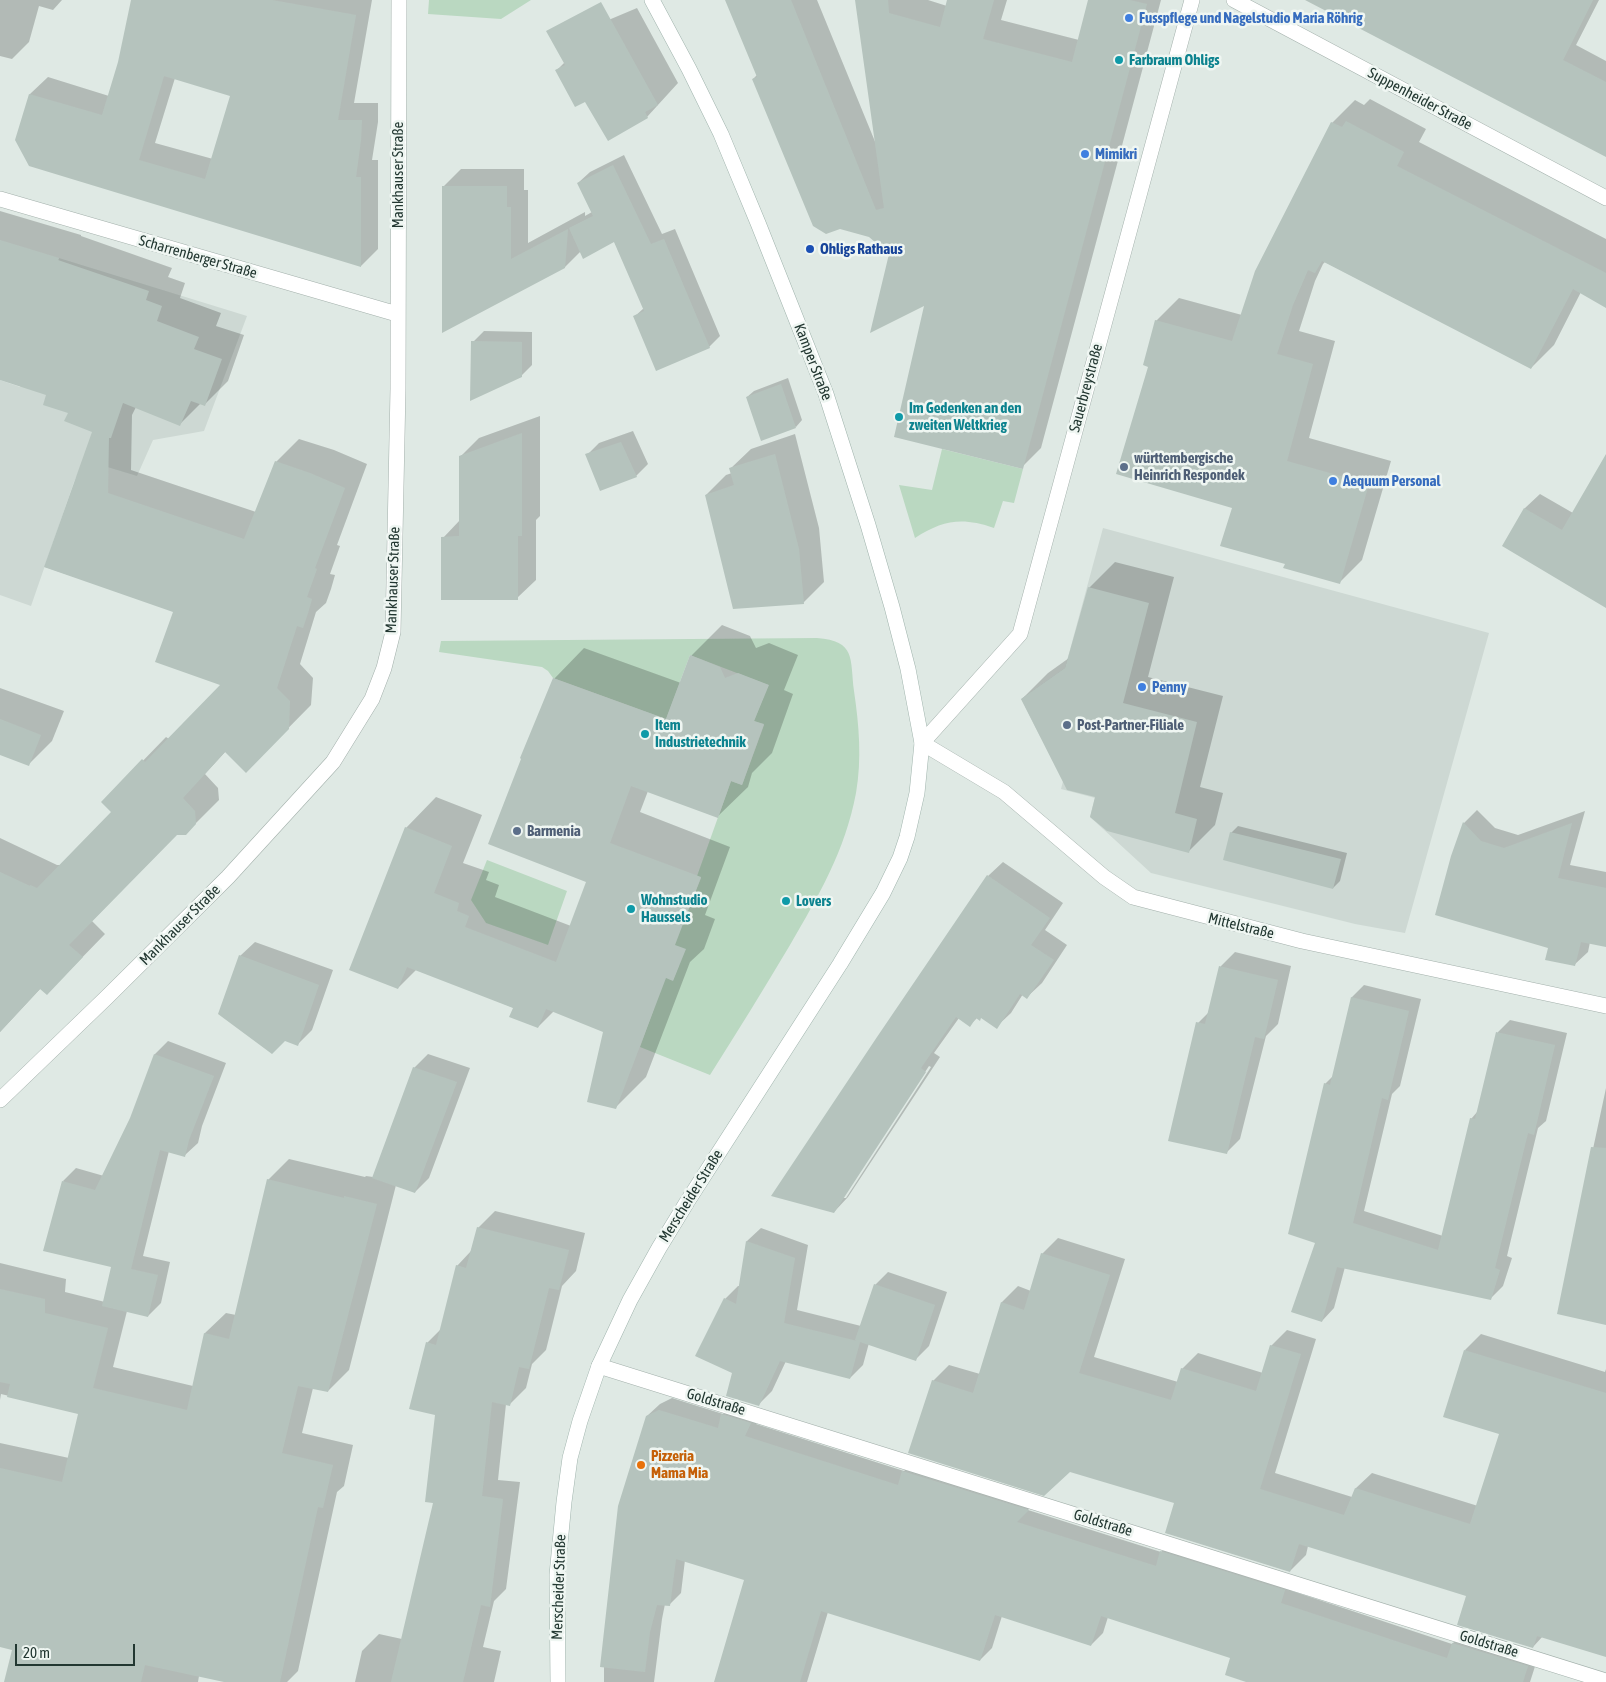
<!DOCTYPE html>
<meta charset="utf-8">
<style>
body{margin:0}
#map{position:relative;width:1606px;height:1682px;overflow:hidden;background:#dfe9e4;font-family:"Asap Condensed",sans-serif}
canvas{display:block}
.scale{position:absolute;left:15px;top:1644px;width:120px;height:22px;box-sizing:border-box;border:2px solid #223731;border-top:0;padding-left:6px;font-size:15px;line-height:18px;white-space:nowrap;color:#223731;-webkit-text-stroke:4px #eff6f2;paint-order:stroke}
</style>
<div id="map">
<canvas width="1606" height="1682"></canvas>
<div class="scale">20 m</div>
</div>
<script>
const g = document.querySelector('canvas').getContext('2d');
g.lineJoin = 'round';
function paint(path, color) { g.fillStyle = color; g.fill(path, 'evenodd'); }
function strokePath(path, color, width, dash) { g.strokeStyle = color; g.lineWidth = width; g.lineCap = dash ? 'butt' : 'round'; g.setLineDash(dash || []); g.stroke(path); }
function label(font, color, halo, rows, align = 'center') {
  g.font = font + ' "Asap Condensed",sans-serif'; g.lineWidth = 5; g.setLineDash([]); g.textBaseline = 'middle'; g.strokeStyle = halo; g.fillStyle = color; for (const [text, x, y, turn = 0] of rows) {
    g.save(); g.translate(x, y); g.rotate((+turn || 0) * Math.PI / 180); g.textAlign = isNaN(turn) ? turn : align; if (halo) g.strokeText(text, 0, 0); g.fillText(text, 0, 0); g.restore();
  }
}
paint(new Path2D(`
 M 59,258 L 247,316 L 204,431 L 153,440 L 137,476 L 84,460 L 74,482 L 31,606 L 0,595 L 0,380 L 20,387 Z
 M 1103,528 L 1489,633 L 1405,933 L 1355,924 L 1151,873 L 1090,817 L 1095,798 L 1061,789 L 1069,758 L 1053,755 L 1040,736 L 1021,699 L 1065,668 Z`), '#cdd8d3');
paint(new Path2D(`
 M 429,0 L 531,0 L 501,19 L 428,14 Z
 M 942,449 L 1023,469 L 1014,503 L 1003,501 L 994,528 C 962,517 943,520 915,538 L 899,485 L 932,490 Z
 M 817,638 C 856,641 850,658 854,691 C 859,725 862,759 856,793 C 845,851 819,895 790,945 C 764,989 737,1032 710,1075 L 640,1047 L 653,1011 L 662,976 L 673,980 L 679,965 L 672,944 L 689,908 L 701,878 L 697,876 L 731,781 L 742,785 L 764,725 L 754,721 L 768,685 L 690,655 L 666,719 L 553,678 L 548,671 L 542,667 L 439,652 L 441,641 Z
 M 487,860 L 567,891 L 548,945 L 486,923 L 471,900 Z`), '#bad8c1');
paint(new Path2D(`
 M 0,0 L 62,0 L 53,10 L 39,6 L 29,42 L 12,59 L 0,56 Z
 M 140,0 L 372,0 L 354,103 L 378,103 L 378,122 L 372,160 L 378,160 L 378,249 L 361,266 L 30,165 L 16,140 L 30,94 L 48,77 L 109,96 ZM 175,78 L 232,95 L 213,159 L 155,143 Z
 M 727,0 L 817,0 L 876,144 L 856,0 L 928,0 L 947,6 L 949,0 L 1007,0 L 1001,20 L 1079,40 L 1090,0 L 1161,0 L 1041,448 L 1022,467 L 926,304 L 891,253 L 753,79 L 757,75 Z
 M 1330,0 L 1599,0 L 1576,45 L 1606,61 L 1606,156 Z
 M 637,8 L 678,83 L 647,117 L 557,70 L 565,62 L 580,32 Z
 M 1370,99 L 1426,129 L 1419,142 L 1606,239 L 1606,306 L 1581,292 L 1554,345 L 1531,368 L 1325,262 L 1323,264 L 1315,281 L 1299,331 L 1335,341 L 1309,438 L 1391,461 L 1362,560 L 1339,583 L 1286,563 L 1234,508 L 1150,366 L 1156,321 L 1179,298 L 1242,315 L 1332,123 L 1355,100 L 1364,105 Z
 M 624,155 L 662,234 L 675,229 L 720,336 L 709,347 L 634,317 L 644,308 L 614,241 L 581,251 L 565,267 L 443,331 L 443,187 L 461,169 L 524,169 L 524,190 L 528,190 L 528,243 L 585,212 L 585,216 L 592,212 L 578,183 L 590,172 Z
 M 0,211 L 81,235 L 81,236 L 172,268 L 168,277 L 185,283 L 180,298 L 221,313 L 216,326 L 244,335 L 228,381 L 205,404 L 201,403 L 180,424 L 136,407 L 132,415 L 131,470 L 256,512 L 276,462 L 299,439 L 334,450 L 367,464 L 337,545 L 340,546 L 330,574 L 335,575 L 331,589 L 326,603 L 316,612 L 300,664 L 313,678 L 311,705 L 246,771 L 226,751 L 205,774 L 218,788 L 219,800 L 185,834 L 177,834 L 92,921 L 105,934 L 70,970 L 41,988 L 0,1032 L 0,838 L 57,865 L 61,865 L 113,812 L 103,802 L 166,737 L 169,739 L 222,684 L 175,611 L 45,567 L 94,431 L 47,394 L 0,379 Z
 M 484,331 L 532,332 L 532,365 L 521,376 L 473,342 Z
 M 788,378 L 802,420 L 796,427 L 747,397 L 754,391 Z
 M 540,416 L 540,516 L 536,520 L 536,580 L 517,598 L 443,538 L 460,520 L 460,457 L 479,438 Z
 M 633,431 L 648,464 L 636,476 L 587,455 L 599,443 Z
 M 795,434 L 819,528 L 824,582 L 803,603 L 706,495 L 726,475 L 732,473 L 730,469 L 751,449 Z
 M 1606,456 L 1606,607 L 1504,546 L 1525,508 L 1540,494 L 1573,513 Z
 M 1115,562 L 1174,577 L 1148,677 L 1223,696 L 1200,787 L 1223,793 L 1215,825 L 1189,851 L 1097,797 L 1022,699 L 1048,673 L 1069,658 L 1089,588 Z
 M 722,625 L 750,636 L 756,648 L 769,643 L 798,655 L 784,690 L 793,694 L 772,753 L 752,773 L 748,787 L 717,817 L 648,791 L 640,812 L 730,847 L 705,915 L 715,919 L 704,949 L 690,962 L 646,1077 L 615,1108 L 605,1032 L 554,1011 L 538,1027 L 514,1008 L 417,969 L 398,988 L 406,828 L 436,797 L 482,815 L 463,863 L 489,872 L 486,880 L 499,885 L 495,897 L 571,926 L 588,881 L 554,679 L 584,648 L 681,683 L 691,656 Z
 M 0,688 L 64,711 L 52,741 L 29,764 L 0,754 Z
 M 1477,810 L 1495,828 L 1518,835 L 1585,811 L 1570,865 L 1606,872 L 1606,946 L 1590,942 L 1588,952 L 1574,965 L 1549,947 L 1452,856 L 1464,823 Z
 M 1238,826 L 1347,853 L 1340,881 L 1333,888 L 1231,833 Z
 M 1003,862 L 1063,903 L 1045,930 L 1067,945 L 1042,983 L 1027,997 L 1023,994 L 1011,1013 L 996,1027 L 982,1017 L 977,1018 L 970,1025 L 959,1018 L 934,1053 L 940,1057 L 848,1197 L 834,1212 L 988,876 ZM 929,1066 L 931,1067 L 846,1198 L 842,1198 Z
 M 255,942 L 333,970 L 312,1030 L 298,1044 L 240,956 Z
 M 1235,952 L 1291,966 L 1278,1024 L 1266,1036 L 1240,1139 L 1226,1153 L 1198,1023 L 1210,1011 L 1221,966 Z
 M 1364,985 L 1421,999 L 1400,1086 L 1392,1094 L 1364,1211 L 1443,1236 L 1471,1119 L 1478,1111 L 1498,1032 L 1510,1020 L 1567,1033 L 1546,1121 L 1538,1128 L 1507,1256 L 1512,1258 L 1503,1286 L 1490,1299 L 1345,1267 L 1334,1308 L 1322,1321 L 1316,1242 L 1325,1084 L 1333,1076 L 1352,997 Z
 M 168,1041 L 226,1063 L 202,1126 L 198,1143 L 185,1155 L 169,1151 L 143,1256 L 170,1262 L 161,1303 L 148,1316 L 127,1311 L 113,1367 L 193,1386 L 205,1333 L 226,1313 L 236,1315 L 268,1180 L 289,1159 L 365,1177 L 366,1176 L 373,1177 L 414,1068 L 428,1054 L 470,1068 L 429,1178 L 415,1192 L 396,1185 L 349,1370 L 328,1391 L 313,1388 L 302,1433 L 353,1445 L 344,1486 L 337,1492 L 298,1671 L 287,1682 L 230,1682 L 199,1676 L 198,1682 L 6,1682 L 13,1649 L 0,1646 L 0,1443 L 69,1458 L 79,1413 L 1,1394 L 0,1400 L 0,1263 L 66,1279 L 65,1292 L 105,1302 L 113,1266 L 63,1181 L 76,1168 L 104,1176 L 131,1119 L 155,1054 Z
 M 1606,1088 L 1606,1308 L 1558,1313 Z
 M 495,1211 L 585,1233 L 576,1271 L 562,1286 L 546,1350 L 532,1364 L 526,1388 L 509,1405 L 506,1404 L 498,1480 L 520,1482 L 506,1589 L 494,1601 L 483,1647 L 501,1651 L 494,1682 L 355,1682 L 362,1651 L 379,1634 L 402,1639 L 434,1502 L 437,1414 L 427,1343 L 442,1328 L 457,1266 L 471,1251 L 478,1228 Z
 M 761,1228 L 808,1245 L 797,1310 L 861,1326 L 875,1285 L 888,1272 L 947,1292 L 929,1346 L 916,1359 L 869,1343 L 863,1365 L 850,1378 L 786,1361 L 772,1391 L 758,1405 L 733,1372 L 725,1299 L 738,1286 L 740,1286 L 747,1241 Z
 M 1058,1238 L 1125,1259 L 1094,1357 L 1178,1382 L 1182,1369 L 1198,1353 L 1263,1373 L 1271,1346 L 1287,1330 L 1316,1339 L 1275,1473 L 1352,1497 L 1356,1488 L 1372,1473 L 1478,1506 L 1501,1434 L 1465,1350 L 1481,1334 L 1605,1372 L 1606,1369 L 1606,1656 L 1543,1636 L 1533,1647 L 1468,1595 L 1308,1546 L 1306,1555 L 1290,1571 L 1176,1502 L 933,1381 L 949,1365 L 980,1374 L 1002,1302 L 1018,1286 L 1031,1291 L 1042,1254 Z
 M 672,1398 L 723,1414 L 734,1403 L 762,1411 L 756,1424 L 904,1471 L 916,1459 L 1039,1498 L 1028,1510 L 1161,1552 L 1173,1540 L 1296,1578 L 1292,1591 L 1452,1644 L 1465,1631 L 1539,1654 L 1530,1682 L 1247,1682 L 1232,1657 L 1108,1617 L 1103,1633 L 1091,1645 L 1002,1616 L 992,1648 L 980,1660 L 828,1612 L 807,1682 L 715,1682 L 746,1579 L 685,1560 L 681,1593 L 669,1605 L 665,1604 L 662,1619 L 654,1682 L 604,1682 L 604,1667 L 647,1416 L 660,1404 Z`), '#0003');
paint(new Path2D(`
 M 131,0 L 272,0 L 356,15 L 338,120 L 362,120 L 361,140 L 356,177 L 361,177 L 361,267 L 29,166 L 15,140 L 29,94 L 102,115 L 118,62 ZM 164,76 L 230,96 L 205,179 L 139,160 Z
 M 725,0 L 791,0 L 876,210 L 884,208 L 855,0 L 888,0 L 889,13 L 940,27 L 947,0 L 994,0 L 983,39 L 1072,62 L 1088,0 L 1130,0 L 1147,4 L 1023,469 L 894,437 L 924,306 L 870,333 L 889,254 L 869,237 L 840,229 L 826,234 L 813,226 L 752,79 L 757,77 Z
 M 1305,0 L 1593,0 L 1563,60 L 1606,82 L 1606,157 Z
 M 601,2 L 658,105 L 645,112 L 648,118 L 608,141 L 585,102 L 575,107 L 555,70 L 565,65 L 546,31 Z
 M 1346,121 L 1404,152 L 1397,166 L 1606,273 L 1606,308 L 1573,289 L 1531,369 L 1322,261 L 1315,273 L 1308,270 L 1293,305 L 1277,354 L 1313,364 L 1287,461 L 1369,484 L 1340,584 L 1283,568 L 1285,564 L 1220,546 L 1232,508 L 1116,474 L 1148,367 L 1143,365 L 1155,320 L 1232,341 L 1255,271 L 1331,122 L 1342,127 Z
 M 613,165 L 651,244 L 664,239 L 710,348 L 656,371 L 633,316 L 644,311 L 614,242 L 583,259 L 569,228 L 593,216 L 577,183 Z
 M 442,186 L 507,186 L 507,207 L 511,207 L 511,259 L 568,229 L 565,268 L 442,333 Z
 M 0,240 L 59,258 L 58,260 L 149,291 L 146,300 L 162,306 L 157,321 L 199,337 L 194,349 L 222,359 L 205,406 L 191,401 L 180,426 L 123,403 L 111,438 L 109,438 L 108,493 L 244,539 L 275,461 L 310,473 L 345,488 L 315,568 L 317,569 L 307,597 L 312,599 L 308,613 L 303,628 L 297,626 L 277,688 L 290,701 L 289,729 L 246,773 L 225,752 L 183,798 L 195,811 L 196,824 L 186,835 L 177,835 L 69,945 L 83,957 L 47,995 L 40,989 L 0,1032 L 0,872 L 30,886 L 30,885 L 37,888 L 111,812 L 101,802 L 142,759 L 145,762 L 220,685 L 155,662 L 173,612 L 44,567 L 92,432 L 64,421 L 68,413 L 43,405 L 46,395 L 0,380 Z
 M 471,341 L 522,342 L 522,377 L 470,401 Z
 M 781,384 L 796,428 L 761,441 L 746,397 Z
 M 522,433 L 522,536 L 518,536 L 518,600 L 441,600 L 441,537 L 459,536 L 459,456 Z
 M 621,442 L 637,477 L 600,491 L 585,454 Z
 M 775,454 L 799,549 L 804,604 L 733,609 L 705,495 L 734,485 L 729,468 Z
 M 1606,454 L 1606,608 L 1502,546 L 1524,508 L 1562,530 Z
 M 1088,587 L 1149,603 L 1123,703 L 1197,722 L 1175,813 L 1197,819 L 1189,853 L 1107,831 L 1090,817 L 1095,797 L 1067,790 L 1021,699 L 1065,668 Z
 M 690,655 L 720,667 L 725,678 L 738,673 L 769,685 L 754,721 L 764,724 L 742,785 L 731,781 L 718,818 L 631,786 L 610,843 L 701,877 L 675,945 L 686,949 L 673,981 L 666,978 L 616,1109 L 587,1102 L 603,1032 L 546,1009 L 538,1028 L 509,1017 L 513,1008 L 407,967 L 398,989 L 349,970 L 405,827 L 452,846 L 434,893 L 459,903 L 457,911 L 469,916 L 465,927 L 556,962 L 586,882 L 488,844 L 521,759 L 520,758 L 553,678 L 666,719 Z
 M 0,719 L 41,735 L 29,766 L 0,755 Z
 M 1463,822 L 1481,841 L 1504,848 L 1572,823 L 1558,878 L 1606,888 L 1606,947 L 1581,942 L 1575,966 L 1545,960 L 1548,948 L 1435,915 L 1451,856 Z
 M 1230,832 L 1341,859 L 1333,889 L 1223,860 Z
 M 987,875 L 1050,918 L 1031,945 L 1054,960 L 1027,999 L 1020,994 L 997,1029 L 981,1018 L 980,1021 L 976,1018 L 970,1027 L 956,1017 L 921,1068 L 926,1072 L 834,1213 L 771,1196 L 877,1037 Z
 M 239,955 L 319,985 L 298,1046 L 285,1041 L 272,1054 L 218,1014 Z
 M 1219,966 L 1278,980 L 1264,1039 L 1255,1037 L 1227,1154 L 1168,1141 L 1196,1022 L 1205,1024 Z
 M 1351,997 L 1409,1011 L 1388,1100 L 1382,1098 L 1353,1223 L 1438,1250 L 1470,1118 L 1475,1119 L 1496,1032 L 1555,1045 L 1534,1135 L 1528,1133 L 1495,1268 L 1500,1270 L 1491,1300 L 1337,1267 L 1322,1322 L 1291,1312 L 1315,1243 L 1288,1234 L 1324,1083 L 1330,1085 Z
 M 154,1054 L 214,1076 L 189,1140 L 185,1157 L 160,1150 L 131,1269 L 158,1275 L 148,1317 L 102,1306 L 111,1267 L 43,1251 L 62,1181 L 95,1190 L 130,1118 Z
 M 413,1067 L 457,1082 L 415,1193 L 372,1178 Z
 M 1591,1147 L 1606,1148 L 1606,1325 L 1557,1314 Z
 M 267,1179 L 344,1198 L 344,1196 L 377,1204 L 328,1392 L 298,1386 L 282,1453 L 333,1465 L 323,1508 L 318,1507 L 280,1682 L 224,1682 L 145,1665 L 141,1682 L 4,1682 L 12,1650 L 0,1647 L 0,1468 L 62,1482 L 78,1414 L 7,1397 L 10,1384 L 0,1382 L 0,1289 L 45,1299 L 45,1313 L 108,1328 L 93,1388 L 187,1410 L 204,1333 L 229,1339 Z
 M 477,1227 L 569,1250 L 559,1290 L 549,1288 L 529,1369 L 519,1367 L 510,1406 L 492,1402 L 482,1496 L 503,1499 L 490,1607 L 481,1605 L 463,1682 L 391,1682 L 433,1503 L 425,1502 L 435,1415 L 409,1409 L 426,1342 L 436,1345 L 456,1265 L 466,1268 Z
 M 746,1241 L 795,1258 L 784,1323 L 857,1341 L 855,1340 L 874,1284 L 935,1305 L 916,1361 L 860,1342 L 850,1379 L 780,1361 L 759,1406 L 726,1396 L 732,1373 L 695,1356 L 724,1298 L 736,1304 Z
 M 1041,1253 L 1110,1275 L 1079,1373 L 1171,1400 L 1181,1368 L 1256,1391 L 1270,1345 L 1301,1354 L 1260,1489 L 1344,1515 L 1355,1488 L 1470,1524 L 1499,1434 L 1443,1417 L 1464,1350 L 1606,1393 L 1606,1657 L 1537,1636 L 1533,1648 L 1457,1625 L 1466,1596 L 1299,1544 L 1290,1572 L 1165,1533 L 1174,1503 L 1070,1472 L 1044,1496 L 908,1453 L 932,1380 L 973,1393 L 1001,1302 L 1024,1310 Z
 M 659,1410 L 718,1428 L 721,1414 L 751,1423 L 745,1436 L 898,1485 L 902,1471 L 1029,1510 L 1017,1522 L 1156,1566 L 1160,1551 L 1285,1590 L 1281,1603 L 1447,1658 L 1452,1643 L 1528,1666 L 1523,1682 L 1246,1682 L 1225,1675 L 1230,1658 L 1101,1616 L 1091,1646 L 995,1615 L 980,1661 L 821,1611 L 800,1682 L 714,1682 L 744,1580 L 676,1559 L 670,1606 L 657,1605 L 650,1632 L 645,1672 L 600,1667 L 618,1506 L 646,1416 Z`), '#b5c3bd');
const street = new Path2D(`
 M 1192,0 L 1020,634 L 922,743 L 1004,792 L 1104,877 L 1133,897 L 1302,941 L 1606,1006
 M 1234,0 L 1606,198
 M 0,199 L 397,314
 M 0,1100 L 107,997 L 228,877 L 333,762 L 372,699 L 384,668 L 393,632 L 398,389 L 399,0
 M 599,1366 L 1606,1681`);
const secondary = new Path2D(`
 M 558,1682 L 557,1575 L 564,1502 L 570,1458 L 580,1421 L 599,1366 L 630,1300 L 659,1248 L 687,1202 L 840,964 L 883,893 L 900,858 L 907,837 L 917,793 L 922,743 L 908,669 L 892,607 L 868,525 L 826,394 L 758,223 L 721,134 L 689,69 L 652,0`);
strokePath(street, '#a3b0ab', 16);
strokePath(secondary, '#9fb3ac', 16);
strokePath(street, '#fff', 15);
strokePath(secondary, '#fff', 15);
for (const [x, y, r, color] of [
 [1129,18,5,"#3f7fe0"],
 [1119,60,5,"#0f9aa8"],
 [1085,154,5,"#3f7fe0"],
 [810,249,5,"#1a4fb4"],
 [899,417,5,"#0f9aa8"],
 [1124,467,5,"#5c6f8a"],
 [1333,481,5,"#3f7fe0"],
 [1142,687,5,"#3f7fe0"],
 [1067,725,5,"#5c6f8a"],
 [645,734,5,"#0f9aa8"],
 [517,831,5,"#5c6f8a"],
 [786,901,5,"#0f9aa8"],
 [631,909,5,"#0f9aa8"],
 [641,1465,5,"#e8710a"]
]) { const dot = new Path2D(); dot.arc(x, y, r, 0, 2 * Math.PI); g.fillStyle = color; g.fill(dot); strokePath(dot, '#eff6f2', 2); }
label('bold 15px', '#366cbe', '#eff6f2', [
 ["Fusspflege und Nagelstudio Maria Röhrig",1139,18],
 ["Mimikri",1095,154],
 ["Aequum Personal",1343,481],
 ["Penny",1152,687]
], 'left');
label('bold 15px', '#0d838f', '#eff6f2', [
 ["Farbraum Ohligs",1129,60],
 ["Im Gedenken an den",909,408],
 ["zweiten Weltkrieg",909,425],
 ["Item",655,725],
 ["Industrietechnik",655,742],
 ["Wohnstudio",641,900],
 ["Haussels",641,917],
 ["Lovers",796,901]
], 'left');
label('15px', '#223731', '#eff6f2', [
 ["Suppenheider Straße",1420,99,28],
 ["Mankhauser Straße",398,175,-90],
 ["Scharrenberger Straße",198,257,16],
 ["Kamper Straße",813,362,69],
 ["Sauerbreystraße",1086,388,-75],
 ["Mankhauser Straße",393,580,-88],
 ["Mankhauser Straße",180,925,-45],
 ["Mittelstraße",1241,926,14],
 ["Merscheider Straße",691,1196,-58],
 ["Goldstraße",716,1402,17],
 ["Goldstraße",1103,1523,17],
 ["Merscheider Straße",559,1587,-88],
 ["Goldstraße",1489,1644,17]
]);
label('bold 15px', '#164399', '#eff6f2', [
 ["Ohligs Rathaus",820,249]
], 'left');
label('bold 15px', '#4e5e75', '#eff6f2', [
 ["württembergische",1134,458],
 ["Heinrich Respondek",1134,475],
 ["Post-Partner-Filiale",1077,725],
 ["Barmenia",527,831]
], 'left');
label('bold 15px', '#c56008', '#eff6f2', [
 ["Pizzeria",651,1456],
 ["Mama Mia",651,1473]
], 'left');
</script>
